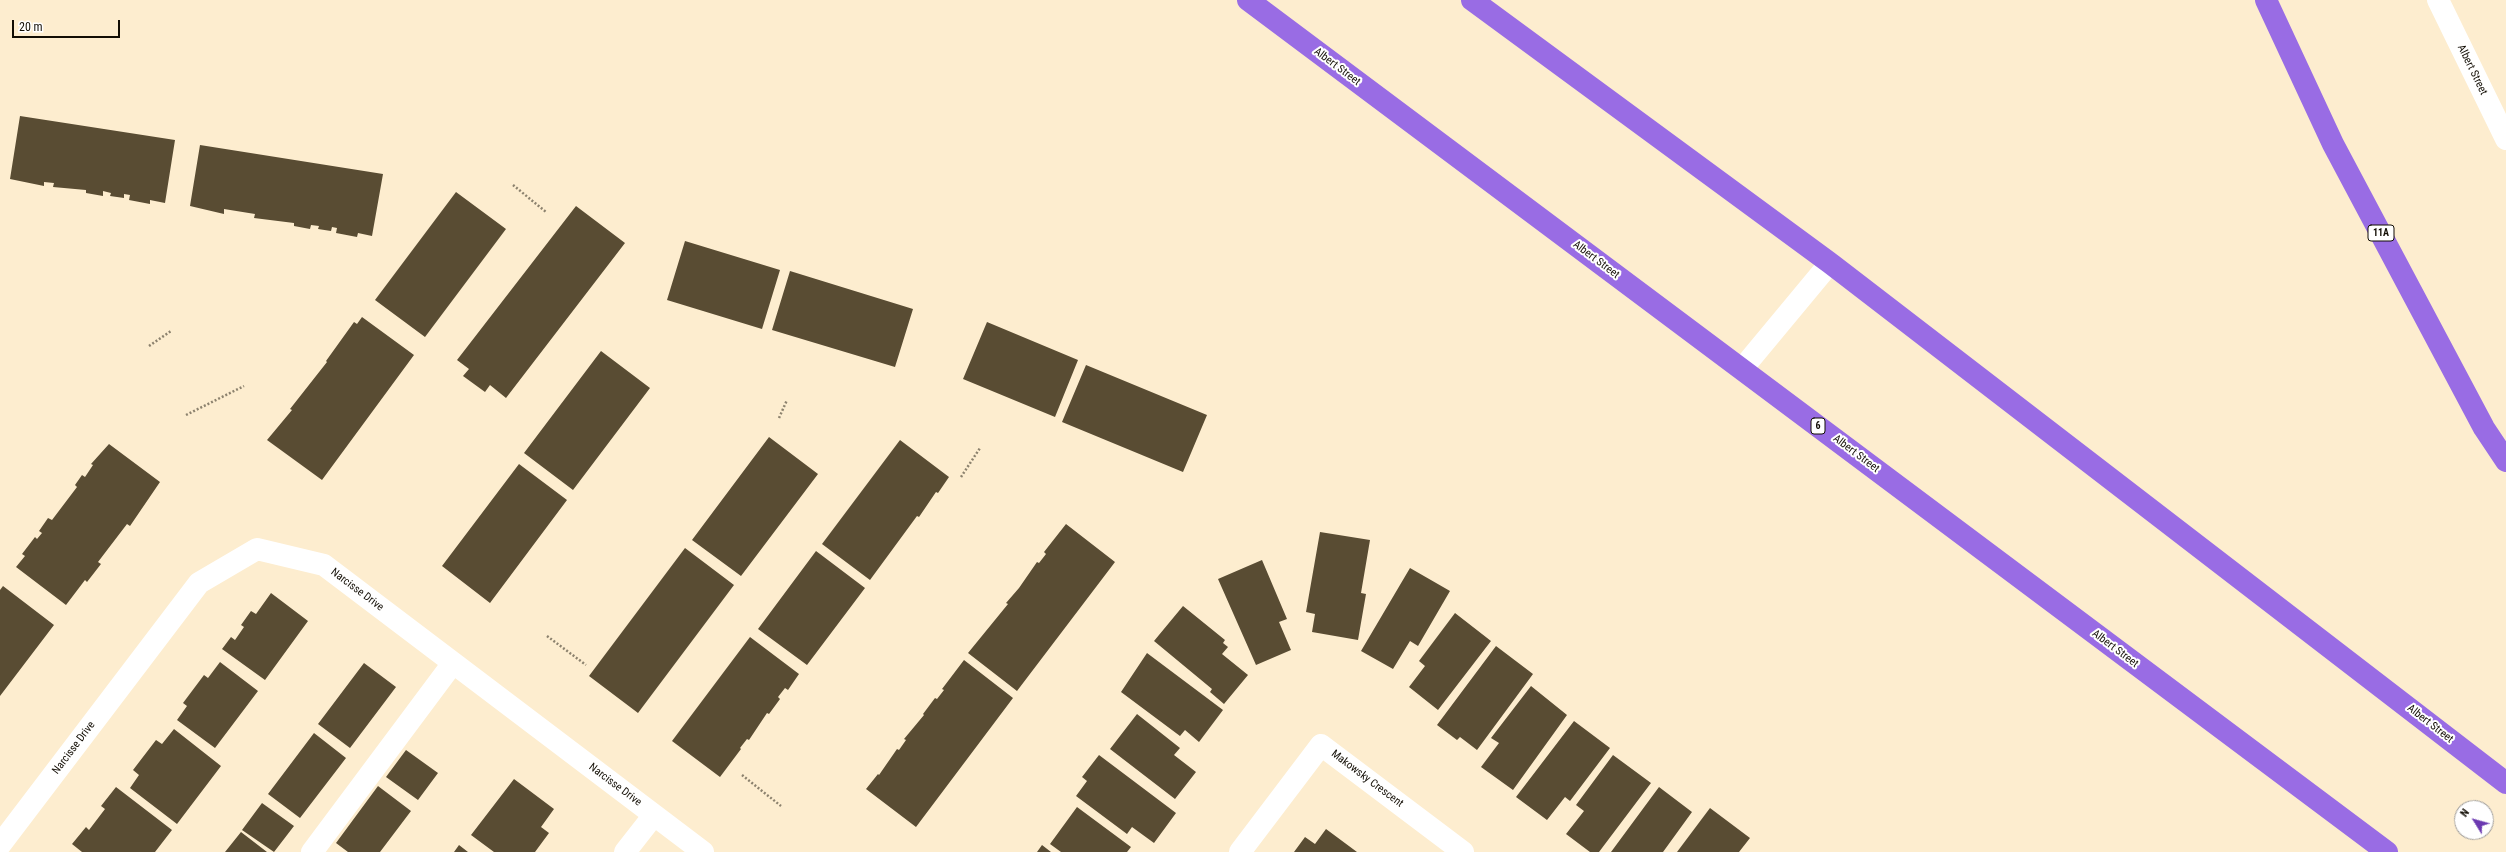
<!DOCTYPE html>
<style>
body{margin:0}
#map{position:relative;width:2506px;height:852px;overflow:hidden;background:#fdedcf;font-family:"Roboto Condensed",sans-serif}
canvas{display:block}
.north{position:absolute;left:2454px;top:800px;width:40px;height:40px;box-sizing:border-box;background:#fff;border:1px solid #a09e9b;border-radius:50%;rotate:307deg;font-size:11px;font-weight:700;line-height:16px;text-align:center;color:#120d04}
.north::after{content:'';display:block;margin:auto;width:14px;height:18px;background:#6c3ab1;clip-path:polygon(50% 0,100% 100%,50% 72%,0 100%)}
.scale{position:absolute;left:12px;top:20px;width:108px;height:18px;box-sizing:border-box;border:2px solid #120d04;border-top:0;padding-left:5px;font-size:12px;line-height:14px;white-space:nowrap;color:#120d04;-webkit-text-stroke:3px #fff;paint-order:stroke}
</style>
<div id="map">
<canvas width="2506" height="852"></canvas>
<div class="north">N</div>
<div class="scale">20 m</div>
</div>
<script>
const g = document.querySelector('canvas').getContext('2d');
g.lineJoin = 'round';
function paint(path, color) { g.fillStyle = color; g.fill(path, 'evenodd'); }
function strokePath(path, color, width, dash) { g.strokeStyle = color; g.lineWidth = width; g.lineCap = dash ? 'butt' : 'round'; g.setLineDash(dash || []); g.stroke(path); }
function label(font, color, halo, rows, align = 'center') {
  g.font = font + ' "Roboto Condensed",sans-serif'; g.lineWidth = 4; g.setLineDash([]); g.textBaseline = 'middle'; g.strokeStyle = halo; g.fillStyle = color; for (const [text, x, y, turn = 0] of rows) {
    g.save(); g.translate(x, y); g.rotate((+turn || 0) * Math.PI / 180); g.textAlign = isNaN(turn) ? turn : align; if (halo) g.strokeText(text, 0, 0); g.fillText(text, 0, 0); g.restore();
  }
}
paint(new Path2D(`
 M 20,116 L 175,140 L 165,203 L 150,200 L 150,204 L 129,200 L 130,195 L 124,194 L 124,198 L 110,196 L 111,193 L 103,191 L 103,196 L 86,193 L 86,190 L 53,187 L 54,183 L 44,182 L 44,186 L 10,179 Z
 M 200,145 L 383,174 L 372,236 L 358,233 L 357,237 L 336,233 L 337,228 L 332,227 L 331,231 L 318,229 L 319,226 L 311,225 L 310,229 L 294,226 L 294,223 L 254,218 L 255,214 L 224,209 L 224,214 L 190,206 Z
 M 456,192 L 506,229 L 425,337 L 375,300 Z
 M 576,206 L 625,243 L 506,398 L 490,385 L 485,392 L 463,376 L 469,369 L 457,360 Z
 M 685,241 L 780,270 L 762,329 L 667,300 Z
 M 790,271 L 913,309 L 895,367 L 772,330 Z
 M 362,317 L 414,355 L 322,480 L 267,440 L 292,410 L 290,409 L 327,362 L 326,361 L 354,322 L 357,324 Z
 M 987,322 L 1078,360 L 1055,417 L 963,379 Z
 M 601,351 L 650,388 L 573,490 L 524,453 Z
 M 1086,365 L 1207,415 L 1183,472 L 1062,422 Z
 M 769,437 L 818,474 L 741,576 L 692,540 Z
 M 900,440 L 949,477 L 938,493 L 936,492 L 919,517 L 917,516 L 870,580 L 822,544 Z
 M 109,444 L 160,482 L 130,526 L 127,524 L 98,562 L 101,564 L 87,582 L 85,580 L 66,605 L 16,567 L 25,556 L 22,554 L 35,537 L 37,539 L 42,533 L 39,531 L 48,518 L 52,520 L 77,487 L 75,485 L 82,475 L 85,477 L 93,465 L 91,464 Z
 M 519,464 L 567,500 L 490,603 L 442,566 Z
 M 1066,524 L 1115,562 L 1017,691 L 968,653 L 1008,604 L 1006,603 L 1019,588 L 1037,562 L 1039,563 L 1046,554 L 1044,552 Z
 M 1320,532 L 1370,540 L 1361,593 L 1366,594 L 1358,640 L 1312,632 L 1315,614 L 1306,612 Z
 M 685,548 L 734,585 L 638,713 L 589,676 Z
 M 816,551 L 865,588 L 807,665 L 758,629 Z
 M 1262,560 L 1287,619 L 1279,622 L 1291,650 L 1256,665 L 1218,579 Z
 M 1410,568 L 1450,591 L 1418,646 L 1410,641 L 1393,669 L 1361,651 Z
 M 3,586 L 54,625 L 0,696 L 0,590 Z
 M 271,593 L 308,621 L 265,680 L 222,649 L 231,637 L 235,640 L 244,627 L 241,625 L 251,611 L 256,614 Z
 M 1183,606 L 1225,640 L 1223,643 L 1228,647 L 1222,654 L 1248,675 L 1224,704 L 1210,692 L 1212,689 L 1154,641 Z
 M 1455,613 L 1491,641 L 1438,710 L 1409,687 L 1425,666 L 1419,661 Z
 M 750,637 L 799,674 L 788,690 L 785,688 L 778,697 L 780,699 L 769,714 L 767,713 L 749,740 L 747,739 L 740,748 L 741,749 L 720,777 L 672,741 Z
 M 1496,646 L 1533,674 L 1477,750 L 1460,737 L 1457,740 L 1437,725 Z
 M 1147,653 L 1223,710 L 1199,742 L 1185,730 L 1180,736 L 1121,692 Z
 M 964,660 L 1013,698 L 916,827 L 866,789 L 878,774 L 879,775 L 897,749 L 899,750 L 906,740 L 904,739 L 924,715 L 923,714 L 935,698 L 937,699 L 944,690 L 942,689 Z
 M 220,662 L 258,691 L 215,748 L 177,720 L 187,706 L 183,703 L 204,675 L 208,678 Z
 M 364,663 L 396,687 L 350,748 L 318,724 Z
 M 1531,686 L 1567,715 L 1513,790 L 1481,767 L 1499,743 L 1491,738 Z
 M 1137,714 L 1180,748 L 1174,755 L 1196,772 L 1175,799 L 1110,749 Z
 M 1574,721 L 1610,748 L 1570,801 L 1565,797 L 1547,820 L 1516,797 Z
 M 174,729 L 221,766 L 177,824 L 130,788 L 139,775 L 133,770 L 156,740 L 162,744 Z
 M 314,733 L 346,758 L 300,818 L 268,794 Z
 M 406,750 L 438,773 L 418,800 L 386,777 Z
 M 1099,755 L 1176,813 L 1154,843 L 1132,827 L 1127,834 L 1076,796 L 1087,781 L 1082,777 Z
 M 1613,755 L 1651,783 L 1599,852 L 1590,852 L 1566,834 L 1584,811 L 1576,805 Z
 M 514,779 L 554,809 L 541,827 L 549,833 L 535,852 L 494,852 L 471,835 Z
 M 378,786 L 411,811 L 380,852 L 348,852 L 336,843 Z
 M 116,787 L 172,830 L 155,852 L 82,852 L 72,844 L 86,827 L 89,830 L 105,809 L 101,806 Z
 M 1659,787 L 1692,812 L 1663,852 L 1611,852 Z
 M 262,803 L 294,826 L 274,852 L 242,830 Z
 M 1077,807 L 1131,847 L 1127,852 L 1061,852 L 1050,844 Z
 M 1710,808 L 1750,838 L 1739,852 L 1677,852 Z
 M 1326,829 L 1357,852 L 1294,852 L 1305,837 L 1315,844 Z
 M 241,832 L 267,852 L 225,852 Z
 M 459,845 L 468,852 L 454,852 Z
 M 1042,845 L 1051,852 L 1037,852 Z`), '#594c33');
strokePath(new Path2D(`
 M 513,185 L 546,212
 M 149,346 L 171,331
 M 186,415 L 244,386
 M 779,418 L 787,400
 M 961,477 L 980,448
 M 547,636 L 586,665
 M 742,775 L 781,806`), '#8c826e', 2.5, [2, 2]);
strokePath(new Path2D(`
 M 2438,0 L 2506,139
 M 1742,369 L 1830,263
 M 0,845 L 199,583 L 257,549 L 324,565 L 703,852
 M 312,852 L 453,663
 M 625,852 L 654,815
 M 1240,852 L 1321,745 L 1463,852`), '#fff', 22);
strokePath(new Path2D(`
 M 1248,0 L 2387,852
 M 1472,0 L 1830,263 L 2506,783
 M 2266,0 L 2333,144 L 2484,428 L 2506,461`), '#996ce4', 22);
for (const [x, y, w] of [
 [2381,233,26],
 [1818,426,14]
]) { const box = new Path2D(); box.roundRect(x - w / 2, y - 8, w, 16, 3); g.fillStyle = '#fff'; g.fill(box); strokePath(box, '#120d04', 1); }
label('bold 10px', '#120d04', null, [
 ["11A",2381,233],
 ["6",1818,426]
]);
label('11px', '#120d04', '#fff', [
 ["Albert Street",1337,67,37],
 ["Albert Street",2472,70,64],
 ["Albert Street",1596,260,37],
 ["Albert Street",1856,454,37],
 ["Narcisse Drive",357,590,37],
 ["Albert Street",2115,649,37],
 ["Albert Street",2430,724,38],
 ["Narcisse Drive",74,748,-53],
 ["Makowsky Crescent",1367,779,37],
 ["Narcisse Drive",615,785,37]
]);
</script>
